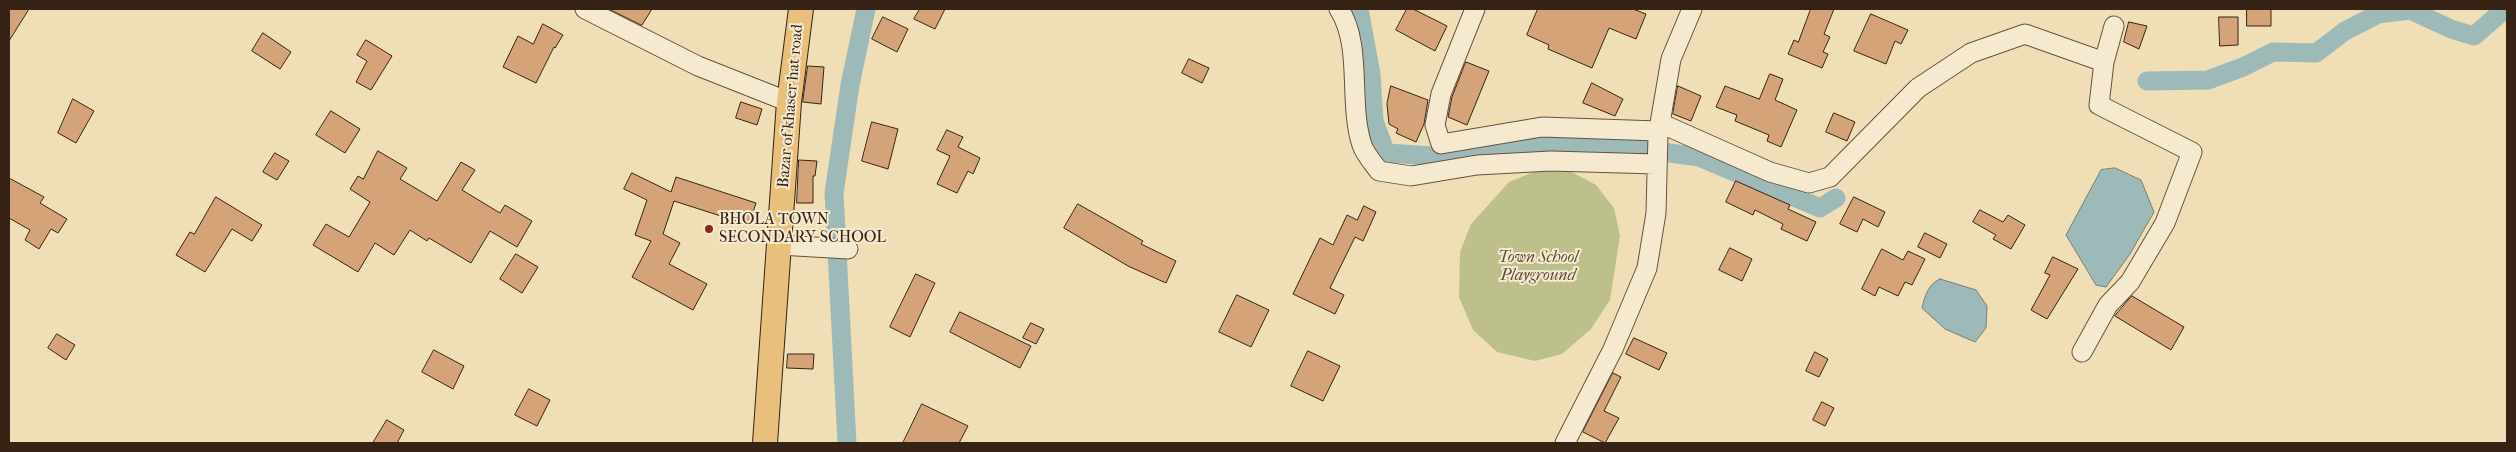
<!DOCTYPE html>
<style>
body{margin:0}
#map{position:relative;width:2516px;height:452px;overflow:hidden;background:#f0dfb6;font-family:"IM FELL French Canon",serif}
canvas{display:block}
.frame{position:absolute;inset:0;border:10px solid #362316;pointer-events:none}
</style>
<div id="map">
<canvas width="2516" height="452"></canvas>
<div class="frame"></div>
</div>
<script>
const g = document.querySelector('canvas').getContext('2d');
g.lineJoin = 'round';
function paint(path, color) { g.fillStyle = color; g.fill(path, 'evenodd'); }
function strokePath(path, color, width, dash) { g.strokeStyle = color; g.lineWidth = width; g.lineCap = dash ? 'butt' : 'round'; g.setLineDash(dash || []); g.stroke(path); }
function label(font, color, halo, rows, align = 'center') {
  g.font = font + ' "IM FELL French Canon",serif'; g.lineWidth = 4; g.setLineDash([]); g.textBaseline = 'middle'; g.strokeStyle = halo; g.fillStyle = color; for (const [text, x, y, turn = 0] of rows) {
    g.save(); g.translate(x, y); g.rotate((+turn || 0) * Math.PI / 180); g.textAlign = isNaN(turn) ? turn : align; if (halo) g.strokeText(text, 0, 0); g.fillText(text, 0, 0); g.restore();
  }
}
paint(new Path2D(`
 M 1541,169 L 1566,169 L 1596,185 L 1614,208 L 1620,236 L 1610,300 L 1591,329 L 1562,354 L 1535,361 L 1497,352 L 1473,330 L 1459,297 L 1460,252 L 1471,224 L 1509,182 Z`), '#bec08b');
const water = new Path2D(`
 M 2115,168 L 2141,180 L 2154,212 L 2130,254 L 2106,287 L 2096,285 L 2066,235 L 2101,170 Z
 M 1940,279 L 1976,290 L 1987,306 L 1986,328 L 1975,342 L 1945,329 L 1922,308 C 1925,296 1928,284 1940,279 Z`);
paint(water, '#9ebab8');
strokePath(water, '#747e77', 1);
strokePath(new Path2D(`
 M 1359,9 L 1371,74 L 1374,121 L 1386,153 L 1433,156 L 1511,145 L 1626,147 L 1699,157 L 1820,208 L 1836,198
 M 2147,81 L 2208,80 L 2243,67 L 2273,52 L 2316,53 L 2345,31 L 2378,14 L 2410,10 L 2451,29 L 2474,36 L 2505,9
 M 847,443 L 834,193 L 850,85 L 866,9`), '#9ebab8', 19);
const building = new Path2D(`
 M 9,9 L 29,9 L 9,41 Z
 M 609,9 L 652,9 L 642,25 Z
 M 920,9 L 945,9 L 935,29 L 914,19 Z
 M 1407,9 L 1413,9 L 1447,26 L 1435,51 L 1396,30 Z
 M 1538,9 L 1633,9 L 1646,14 L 1636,39 L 1609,28 L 1592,68 L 1548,49 L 1549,45 L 1527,35 Z
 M 1811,9 L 1834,9 L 1824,34 L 1830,37 L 1823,52 L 1828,54 L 1822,68 L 1788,54 L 1794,40 L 1798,42 Z
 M 2247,9 L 2271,9 L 2271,26 L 2247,26 Z
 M 1871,14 L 1908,30 L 1901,44 L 1895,41 L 1886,64 L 1854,51 Z
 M 883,17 L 908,29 L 897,52 L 872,39 Z
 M 2219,17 L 2238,17 L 2238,45 L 2220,46 Z
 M 2129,22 L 2147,26 L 2139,49 L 2124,42 Z
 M 543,24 L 563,35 L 555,48 L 554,47 L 536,83 L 503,67 L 518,36 L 533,44 Z
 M 263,33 L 291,52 L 280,69 L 252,51 Z
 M 366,40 L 392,56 L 371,90 L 356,82 L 367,61 L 357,55 Z
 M 1189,59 L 1209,68 L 1202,83 L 1182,73 Z
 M 1466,62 L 1489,71 L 1467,125 L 1448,117 L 1452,97 Z
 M 808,66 L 824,67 L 821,104 L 803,102 Z
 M 1770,74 L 1783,79 L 1775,100 L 1797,110 L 1781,147 L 1767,141 L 1769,135 L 1735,121 L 1737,115 L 1716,107 L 1725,86 L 1759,99 Z
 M 1592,83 L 1623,99 L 1615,116 L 1583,103 Z
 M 1391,86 L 1428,100 L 1424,124 L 1416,142 L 1396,133 L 1398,129 L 1389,124 L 1387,104 Z
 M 1678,86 L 1701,96 L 1691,121 L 1673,114 Z
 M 73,99 L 94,111 L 76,143 L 58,133 Z
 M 741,102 L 762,109 L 757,125 L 736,118 Z
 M 331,111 L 360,129 L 345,153 L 316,135 Z
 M 1834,113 L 1855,122 L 1847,141 L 1826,132 Z
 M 872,122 L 898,129 L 888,169 L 862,161 Z
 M 947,130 L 963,137 L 958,147 L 980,158 L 973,174 L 968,171 L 957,193 L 937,184 L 950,156 L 937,150 Z
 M 378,151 L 407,168 L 400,179 L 437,201 L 461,162 L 475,170 L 462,190 L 500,213 L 505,205 L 532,221 L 517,247 L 490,231 L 471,263 L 429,238 L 427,241 L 410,230 L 394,255 L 375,243 L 358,272 L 313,245 L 326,224 L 349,237 L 370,202 L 350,189 L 358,176 L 363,179 Z
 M 275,153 L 289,161 L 277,180 L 263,172 Z
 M 799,160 L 817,161 L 815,176 L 813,176 L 813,203 L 797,203 Z
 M 632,173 L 671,192 L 676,177 L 756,203 L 749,225 L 674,201 L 663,234 L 680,243 L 669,264 L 707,284 L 693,310 L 632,277 L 651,241 L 635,235 L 647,200 L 624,189 Z
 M 9,178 L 44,197 L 40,203 L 67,219 L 58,233 L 51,229 L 39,249 L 25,240 L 30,230 L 9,218 Z
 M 1736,181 L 1790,205 L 1788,209 L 1816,222 L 1807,241 L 1781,229 L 1783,224 L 1755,210 L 1753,215 L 1726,202 Z
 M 216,197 L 262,225 L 252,241 L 232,229 L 205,272 L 176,255 L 190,232 L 194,234 Z
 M 1854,197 L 1885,212 L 1878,227 L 1863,219 L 1857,232 L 1840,224 Z
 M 1078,204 L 1143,241 L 1141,244 L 1176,261 L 1166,283 L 1128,266 L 1064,228 Z
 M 1364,206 L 1376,212 L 1363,241 L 1355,237 L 1330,288 L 1344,295 L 1335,314 L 1293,294 L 1320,238 L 1333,245 L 1347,215 L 1357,220 Z
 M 1980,210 L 2003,222 L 2008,215 L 2025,225 L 2011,249 L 1993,239 L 1996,235 L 1973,222 Z
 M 1925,233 L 1947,244 L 1940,258 L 1918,247 Z
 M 1730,248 L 1752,259 L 1742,281 L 1719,270 Z
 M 1882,249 L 1903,260 L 1908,251 L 1925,259 L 1912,285 L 1905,282 L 1898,296 L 1879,287 L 1875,296 L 1862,289 Z
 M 516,254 L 538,267 L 522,293 L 500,279 Z
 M 2053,257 L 2078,269 L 2047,319 L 2031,310 L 2050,275 L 2045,273 Z
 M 916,274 L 935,283 L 910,337 L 890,327 Z
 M 1237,295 L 1269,310 L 1251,347 L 1219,332 Z
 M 2132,296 L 2184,327 L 2171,350 L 2115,316 Z
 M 960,312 L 1031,346 L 1020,368 L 950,332 Z
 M 1031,323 L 1044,329 L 1036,344 L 1023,338 Z
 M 57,334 L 75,345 L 66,360 L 48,348 Z
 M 1634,338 L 1667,353 L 1659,370 L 1626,354 Z
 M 434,350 L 464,366 L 453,389 L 422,372 Z
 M 1308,351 L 1340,366 L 1323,401 L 1291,386 Z
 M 1815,352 L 1828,359 L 1819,377 L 1806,371 Z
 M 788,354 L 814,354 L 813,369 L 787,368 Z
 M 1613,373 L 1621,377 L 1604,411 L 1619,418 L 1605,443 L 1583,432 Z
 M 529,389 L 550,400 L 537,426 L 515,415 Z
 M 1822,402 L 1834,408 L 1825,426 L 1813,420 Z
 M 922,404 L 968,426 L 959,443 L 903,443 Z
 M 387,420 L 404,430 L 397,443 L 373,443 Z`);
paint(building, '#d5a378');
strokePath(building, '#362316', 1);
const minor = new Path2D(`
 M 585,9 L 698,66 L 789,102
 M 1339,9 C 1363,46 1348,103 1362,145 C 1365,154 1373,163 1379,171 L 1411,176 L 1477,165 L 1551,161 L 1656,164
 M 1475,9 L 1441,94 L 1435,125 L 1441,144 L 1542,127 L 1658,131
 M 1660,123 L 1770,172 L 1809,183 L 1830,177 L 1918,88 L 1971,53 L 2025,34 L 2104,62 L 2114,26
 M 779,245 L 848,249
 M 2082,352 L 2108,305 L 2130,282 L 2165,223 L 2192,152 L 2099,105 L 2104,62
 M 1565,443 L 1613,349 L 1647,268 L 1656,213 L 1658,135 L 1671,59 L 1692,9`);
const major = new Path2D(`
 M 765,443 L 789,102 L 801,9`);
strokePath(minor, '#64523e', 21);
strokePath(major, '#362316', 26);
strokePath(minor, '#f5ead0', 19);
strokePath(major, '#e8c07b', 24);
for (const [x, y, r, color] of [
 [709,229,5,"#8f2418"]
]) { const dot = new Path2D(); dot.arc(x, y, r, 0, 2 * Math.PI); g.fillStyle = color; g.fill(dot); strokePath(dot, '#f5ead0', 2); }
label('16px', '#362316', '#f5ead0', [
 ["Bazar of khaser hat road",791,106,-85]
]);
label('16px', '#362316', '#f5ead0', [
 ["BHOLA TOWN",719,220],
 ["SECONDARY SCHOOL",719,238]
], 'left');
label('italic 16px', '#584a33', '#f5ead0', [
 ["Town School",1538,258],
 ["Playground",1538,276]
]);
</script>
